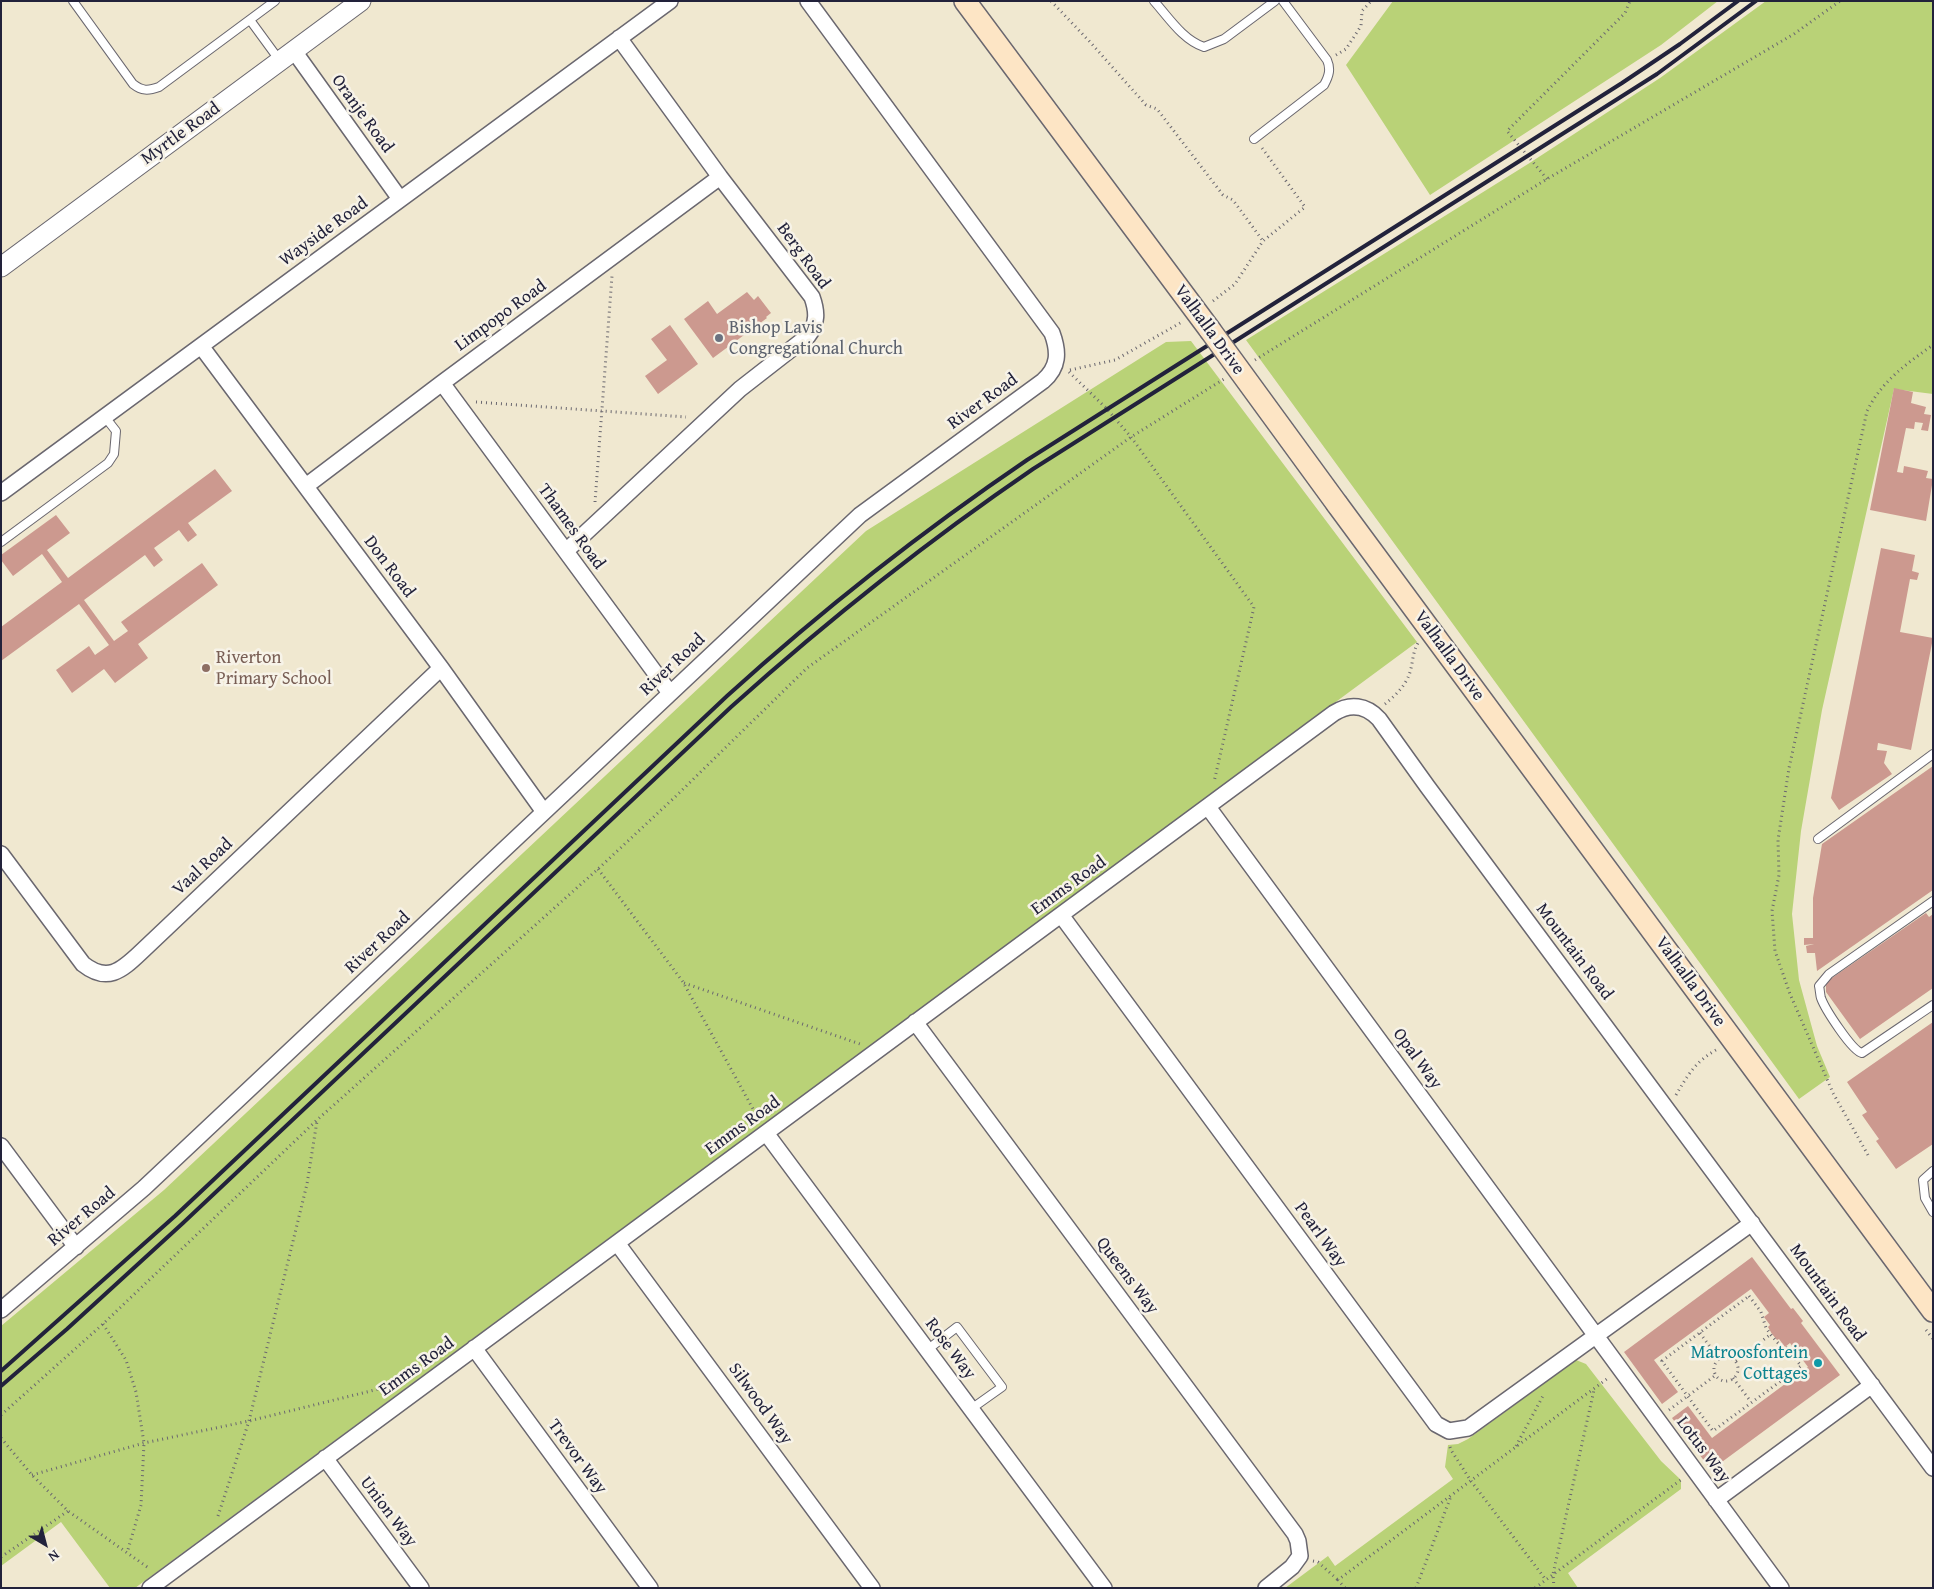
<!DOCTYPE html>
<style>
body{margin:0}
#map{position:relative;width:1934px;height:1589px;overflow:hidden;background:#f0e8d0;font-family:"Gentium Book Plus",serif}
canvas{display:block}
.frame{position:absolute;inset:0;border:2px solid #22223b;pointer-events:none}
.north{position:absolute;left:20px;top:1519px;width:50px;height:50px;-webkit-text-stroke:4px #f7f3e8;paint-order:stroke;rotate:143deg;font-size:14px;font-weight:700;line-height:20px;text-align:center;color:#22223b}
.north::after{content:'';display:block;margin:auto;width:18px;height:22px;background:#22223b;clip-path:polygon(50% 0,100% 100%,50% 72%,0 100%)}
</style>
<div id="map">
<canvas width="1934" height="1589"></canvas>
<div class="frame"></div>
<div class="north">N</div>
</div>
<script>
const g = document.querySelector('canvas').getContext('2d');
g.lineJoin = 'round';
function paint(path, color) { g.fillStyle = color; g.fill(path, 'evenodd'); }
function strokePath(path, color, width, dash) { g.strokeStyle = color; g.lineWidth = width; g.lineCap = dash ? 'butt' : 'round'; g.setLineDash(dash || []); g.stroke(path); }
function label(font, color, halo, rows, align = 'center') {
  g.font = font + ' "Gentium Book Plus",serif'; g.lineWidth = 5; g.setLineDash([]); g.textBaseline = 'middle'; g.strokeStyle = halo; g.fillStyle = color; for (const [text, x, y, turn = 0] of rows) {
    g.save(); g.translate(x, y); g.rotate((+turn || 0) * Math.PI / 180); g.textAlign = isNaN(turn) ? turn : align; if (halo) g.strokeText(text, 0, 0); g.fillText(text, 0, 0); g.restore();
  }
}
paint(new Path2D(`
 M 1393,1 L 1718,1 L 1661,45 L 1430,195 L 1346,65 Z
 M 1766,1 L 1933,1 L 1933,394 L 1894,389 L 1822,710 L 1801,831 L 1792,914 L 1799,980 L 1817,1046 L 1830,1077 L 1799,1099 L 1246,340 L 1528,164 L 1660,78 Z
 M 1191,341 L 1417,642 L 135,1588 L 110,1588 L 61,1522 L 1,1566 L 1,1326 L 164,1190 L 866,531 L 1166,342 Z
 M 1576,1360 L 1586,1364 L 1661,1461 L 1681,1480 L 1681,1489 L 1568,1573 L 1578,1588 L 1285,1588 L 1328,1556 L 1335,1566 L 1453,1479 L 1445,1467 L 1448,1445 L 1458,1444 L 1468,1439 Z`), '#b9d277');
paint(new Path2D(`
 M 747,292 L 754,300 L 758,296 L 771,313 L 766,317 L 767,318 L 713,358 L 684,319 L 708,301 L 717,314 Z
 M 670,325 L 698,364 L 658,394 L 645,376 L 667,360 L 651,339 Z
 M 1894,388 L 1913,392 L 1911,403 L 1926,407 L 1924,414 L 1931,415 L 1928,431 L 1921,430 L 1923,423 L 1915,422 L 1914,429 L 1906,428 L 1897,472 L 1903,473 L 1904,466 L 1928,471 L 1926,478 L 1933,479 L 1926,521 L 1870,510 Z
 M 215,469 L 232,491 L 188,523 L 197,535 L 188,542 L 179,530 L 154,548 L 163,560 L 154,567 L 145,555 L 84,600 L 114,641 L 128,631 L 121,622 L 202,563 L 218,585 L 138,644 L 148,658 L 115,683 L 104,669 L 72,693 L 56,670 L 89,646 L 95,655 L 109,645 L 79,604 L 1,661 L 1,627 L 62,582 L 42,554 L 13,576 L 1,560 L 1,555 L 56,515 L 70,533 L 47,550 L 68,578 Z
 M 1881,548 L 1915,555 L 1912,571 L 1919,573 L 1917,580 L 1910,579 L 1900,632 L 1933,638 L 1911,750 L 1878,743 L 1877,750 L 1887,751 L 1884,763 L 1892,774 L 1839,810 L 1831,798 Z
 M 1933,766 L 1933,890 L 1817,971 L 1815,953 L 1807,953 L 1806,946 L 1814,944 L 1804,945 L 1804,938 L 1813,938 L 1813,898 L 1822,844 Z
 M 1926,913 L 1929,917 L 1933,914 L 1933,988 L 1860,1039 L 1826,992 L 1826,982 Z
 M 1933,1022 L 1933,1144 L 1896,1169 L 1876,1141 L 1879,1139 L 1862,1115 L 1867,1112 L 1847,1082 Z
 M 1752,1257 L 1791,1309 L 1793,1308 L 1803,1321 L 1801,1323 L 1840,1375 L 1711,1470 L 1672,1418 L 1688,1406 L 1712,1438 L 1808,1367 L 1790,1343 L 1785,1347 L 1779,1339 L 1777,1340 L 1772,1334 L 1768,1327 L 1770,1325 L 1764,1317 L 1769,1313 L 1751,1289 L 1654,1360 L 1678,1392 L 1662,1404 L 1624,1352 Z`), '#cc998f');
const service = new Path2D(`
 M 73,1 L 133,84 C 142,91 148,91 159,87 L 275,1
 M 1154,1 C 1169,18 1183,40 1204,47 L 1224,39 L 1275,1
 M 250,20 L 280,61
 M 1254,139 L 1324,85 C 1329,76 1331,69 1327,60 L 1283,1
 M 1,542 L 108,463 L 114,454 L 116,431 L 105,417
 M 1818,839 L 1933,754
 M 1933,901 L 1829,974 L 1819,986 C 1820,990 1820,995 1821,998 C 1825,1009 1852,1051 1862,1053 L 1933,1005
 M 1933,1171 L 1923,1180 L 1925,1198 L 1933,1212
 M 927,1350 L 957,1327 L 1002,1387 L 971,1409`);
const minor = new Path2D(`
 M 294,51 L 400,199
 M 201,346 L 441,668 L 544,812
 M 442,383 L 670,693
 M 306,486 L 442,383 L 720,177
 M 1,493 L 670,1
 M 566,551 L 740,389 L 808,336 C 818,323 817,311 812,297 L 720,177 L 619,38
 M 1208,807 L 1781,1588
 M 1,854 L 83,964 C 107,983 121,971 140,953 L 441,668
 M 1061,915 L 1436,1424 L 1449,1431 L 1468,1428 L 1752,1223
 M 915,1022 L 1295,1534 L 1298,1541 L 1300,1556 L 1292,1567 L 1266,1588
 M 766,1133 L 1104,1588
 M 1,1146 L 76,1247
 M 617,1243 L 872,1588
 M 1,1310 L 144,1188 L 860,515 L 1043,381 C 1059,367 1059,352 1052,333 L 808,1
 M 474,1348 L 650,1588
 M 325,1458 L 421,1588
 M 1716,1500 L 1872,1385
 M 150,1588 L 1334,713 C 1350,703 1366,705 1379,719 L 1427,786 L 1933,1468`);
const tertiary = new Path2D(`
 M 1,267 L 361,1`);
const secondary = new Path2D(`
 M 965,1 L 1210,330
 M 1337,504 L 1933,1311`);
strokePath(service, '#6a676f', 10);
strokePath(minor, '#6a676f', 18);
strokePath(tertiary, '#6a676f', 21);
strokePath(secondary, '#6a676f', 24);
strokePath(new Path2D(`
 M 1051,1 L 1091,43 L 1146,105 L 1157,109 L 1223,195 L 1233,200 L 1263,241
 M 1336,55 L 1346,49 L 1361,26 L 1362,11 L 1371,1
 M 1547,179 L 1507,131 L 1625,13 L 1630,1
 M 1213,301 L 1235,284 L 1263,241 L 1305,207 L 1262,148
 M 1255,360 L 1547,179 L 1794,34 L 1840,1
 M 1070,370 L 1115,360 L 1182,322
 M 1069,372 L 1106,408 L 1131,437 L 1254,607 L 1214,782
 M 476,402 L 686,417
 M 595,502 L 612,276
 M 1385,704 C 1394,697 1405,686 1409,675 C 1413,665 1412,653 1418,643
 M 598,869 L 683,982 L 758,1118
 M 684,983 L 860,1044
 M 1676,1095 C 1687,1076 1696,1061 1716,1050
 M 1868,1155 L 1833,1093 L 1790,994 L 1775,951 L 1772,911 L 1779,875 L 1778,840 L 1789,768 L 1867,411 C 1882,381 1906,364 1933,345
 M 1749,1296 L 1761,1312 L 1766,1328 L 1771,1335 L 1778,1343 L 1788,1349 L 1801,1366 L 1713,1431 L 1662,1361 Z
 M 103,1324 L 126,1360 L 136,1392 L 144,1443 L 141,1505 L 127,1553
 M 1926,1330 L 1933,1339
 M 1700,1333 L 1719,1359
 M1714 1369a12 12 0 1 1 24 0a12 12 0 1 1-24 0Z
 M 1736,1361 L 1771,1334
 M 1733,1378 L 1751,1402
 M 1669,1410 L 1716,1375
 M 1,1415 L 103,1324 L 317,1120 L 598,869 L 675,797 L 807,668 L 1131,437 L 1224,379
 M 1,1438 L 32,1475 L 68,1511 L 150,1569
 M 1516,1446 L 1544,1394
 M 1450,1447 L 1451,1450 L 1471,1481 L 1546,1580
 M 32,1475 L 144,1443 L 249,1421 L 395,1385
 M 218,1516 L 249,1421 L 307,1184 L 317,1121
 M 1,1557 L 68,1511
 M 1313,1561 L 1318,1562 L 1338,1580
 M 1345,1588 L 1338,1580 L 1608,1378
 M 1416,1588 L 1451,1496
 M 1535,1588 L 1682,1479
 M 1554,1588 L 1553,1574 L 1594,1390`), '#6a676f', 3, [1, 4]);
strokePath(service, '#fff', 8);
strokePath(minor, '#fff', 15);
strokePath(tertiary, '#fff', 19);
strokePath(secondary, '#fde5c5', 21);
strokePath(new Path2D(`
 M 1,1371 L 175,1216 L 727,696 C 822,610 921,532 1027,460 L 1622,83 L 1680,44 L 1738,1
 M 1,1386 L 67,1329 L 183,1223 L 731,707 C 827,621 926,542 1033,469 L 1657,74 L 1756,1`), '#22223b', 4);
const secondaryBridge = new Path2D(`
 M 1210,330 L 1337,504`);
strokePath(secondaryBridge, '#6a676f', 24, []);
strokePath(secondaryBridge, '#fde5c5', 21);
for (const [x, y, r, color] of [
 [719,338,5,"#6b7280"],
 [206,668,5,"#8d6e63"],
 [1818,1363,5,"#0f9aa8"]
]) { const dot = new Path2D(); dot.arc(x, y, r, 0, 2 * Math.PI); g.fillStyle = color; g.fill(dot); strokePath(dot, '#f7f3e8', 2); }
label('18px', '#22223b', '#f7f3e8', [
 ["Oranje Road",362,114,54],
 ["Myrtle Road",181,134,-36],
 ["Wayside Road",324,232,-36],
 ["Berg Road",803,256,54],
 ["Limpopo Road",501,316,-36],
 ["Valhalla Drive",1209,330,54],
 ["River Road",983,402,-36],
 ["Thames Road",571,527,54],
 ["Don Road",389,567,53],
 ["Valhalla Drive",1449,656,54],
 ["River Road",673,665,-43],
 ["Vaal Road",203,867,-43],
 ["Emms Road",1069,886,-36],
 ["River Road",378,943,-43],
 ["Mountain Road",1574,952,53],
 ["Valhalla Drive",1690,982,54],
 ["Opal Way",1417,1059,54],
 ["Emms Road",743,1126,-36],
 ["River Road",82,1217,-40],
 ["Pearl Way",1320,1235,54],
 ["Queens Way",1127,1276,53],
 ["Mountain Road",1827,1293,54],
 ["Rose Way",950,1349,53],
 ["Emms Road",417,1367,-36],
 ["Silwood Way",760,1404,54],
 ["Lotus Way",1703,1450,53],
 ["Trevor Way",577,1457,54],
 ["Union Way",388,1512,53]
]);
label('18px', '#5b616d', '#f7f3e8', [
 ["Bishop Lavis",729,328],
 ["Congregational Church",729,349]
], 'left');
label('18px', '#785e54', '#f7f3e8', [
 ["Riverton",216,658],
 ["Primary School",216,679]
], 'left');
label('18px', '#0d838f', '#f7f3e8', [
 ["Matroosfontein",1808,1353],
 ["Cottages",1808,1374]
], 'right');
</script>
